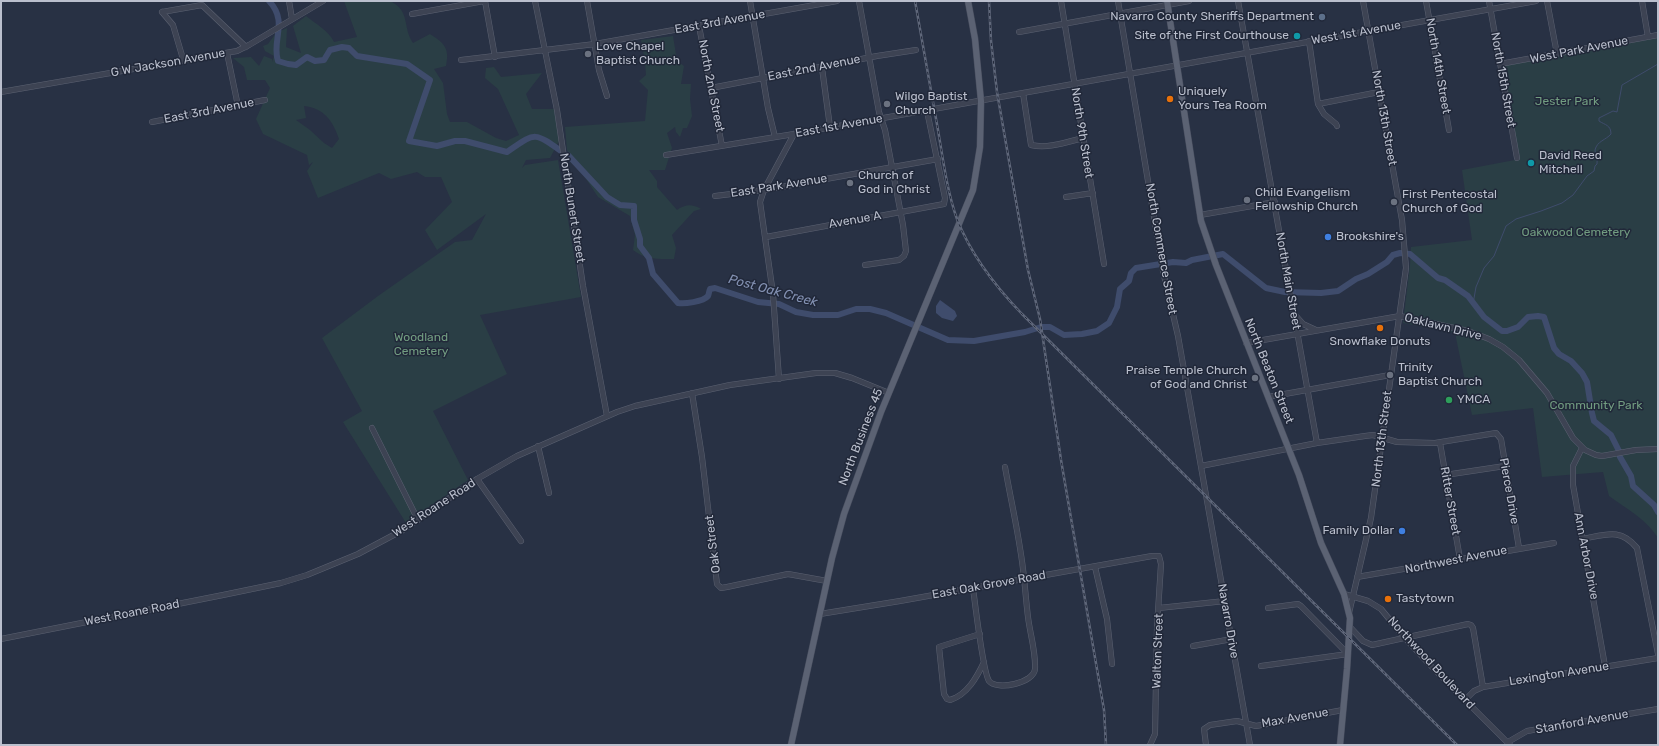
<!DOCTYPE html>
<style>
body{margin:0}
#map{position:relative;width:1659px;height:746px;overflow:hidden;background:#283144;font-family:Rubik,sans-serif}
canvas{display:block}
.frame{position:absolute;inset:0;border:2px solid #babfcd;pointer-events:none}
</style>
<div id="map">
<canvas width="1659" height="746"></canvas>
<div class="frame"></div>
</div>
<script>
const g = document.querySelector('canvas').getContext('2d');
g.lineJoin = 'round';
function paint(path, color) { g.fillStyle = color; g.fill(path, 'evenodd'); }
function strokePath(path, color, width, dash) { g.strokeStyle = color; g.lineWidth = width; g.lineCap = dash ? 'butt' : 'round'; g.setLineDash(dash || []); g.stroke(path); }
function label(font, color, halo, rows, align = 'center') {
  g.font = font + ' Rubik,sans-serif'; g.lineWidth = 3; g.setLineDash([]); g.textBaseline = 'middle'; g.strokeStyle = halo; g.fillStyle = color; for (const [text, x, y, turn = 0] of rows) {
    g.save(); g.translate(x, y); g.rotate((+turn || 0) * Math.PI / 180); g.textAlign = isNaN(turn) ? turn : align; if (halo) g.strokeText(text, 0, 0); g.fillText(text, 0, 0); g.restore();
  }
}
paint(new Path2D(`
 M 344,1 L 390,1 C 411,11 402,27 413,43 L 430,34 C 444,43 450,48 446,66 L 434,69 L 443,83 L 447,114 L 450,122 L 467,122 L 496,138 L 506,141 L 519,135 L 498,89 L 485,78 L 486,68 L 494,67 L 501,77 L 542,73 L 526,94 L 532,109 L 554,109 L 559,141 L 550,158 L 526,160 L 522,168 L 525,165 L 558,160 L 581,297 L 480,315 L 507,374 L 433,411 L 468,480 L 406,523 L 343,422 L 362,411 L 322,338 L 378,296 L 455,242 L 472,240 L 486,214 L 437,250 L 425,230 L 452,202 L 441,177 L 425,177 L 417,172 L 391,179 L 379,173 L 318,198 L 307,171 L 313,162 L 309,165 L 307,155 L 263,134 L 256,119 L 270,88 L 265,80 L 247,80 L 244,67 L 233,58 L 251,57 L 259,66 L 264,56 L 272,59 L 272,62 L 274,56 L 265,51 L 263,46 L 268,44 L 276,33 L 287,28 L 286,47 L 301,53 L 293,26 L 306,16 C 316,24 329,31 334,42 L 357,37 ZM 304,106 C 324,108 333,121 339,139 L 332,148 L 324,143 L 310,130 L 296,120 L 306,118 Z
 M 673,36 L 677,61 L 684,66 L 681,84 L 691,84 L 690,99 L 692,116 L 687,128 L 683,128 L 680,137 L 676,132 L 675,127 L 667,133 L 672,148 L 665,170 L 649,170 L 657,181 L 657,187 L 677,210 C 686,204 692,204 701,209 L 694,211 L 672,235 L 676,248 L 674,259 C 657,259 646,260 633,250 L 635,235 L 630,216 L 598,197 L 567,150 L 565,127 L 645,121 L 648,90 L 639,81 L 646,75 L 645,62 L 641,40 Z
 M 1658,38 L 1658,538 C 1646,519 1627,509 1609,496 L 1603,472 L 1542,477 L 1533,408 L 1472,415 L 1455,333 L 1403,323 L 1410,265 L 1411,247 L 1472,240 L 1462,170 L 1520,159 L 1502,66 Z`), '#2a3e45');
paint(new Path2D(`
 M 940,300 L 955,311 L 957,316 L 953,321 L 942,318 L 936,313 L 936,306 Z`), '#3f4c6c');
strokePath(new Path2D(`
 M 1473,304 L 1476,287 L 1484,268 L 1494,256 L 1506,226 L 1516,219 L 1541,211 L 1562,203 L 1573,195 L 1587,176 L 1594,171 L 1595,166 L 1597,164 C 1598,159 1595,155 1595,150 C 1597,141 1606,140 1611,134 C 1611,125 1605,125 1599,121 L 1599,118 L 1613,111 L 1617,112 L 1622,85 L 1658,64`), '#3f4c6c', 1);
strokePath(new Path2D(`
 M 269,1 C 289,22 271,41 278,61 L 288,64 L 296,65 L 307,57 L 315,61 L 324,60 L 330,50 L 342,47 L 349,48 L 357,56 L 407,64 L 430,80 L 409,141 L 437,146 L 455,141 L 465,141 L 507,152 C 535,133 533,131 561,151
 M 568,155 L 607,197 L 620,205 L 634,206 L 634,220 L 640,239 L 640,246 L 649,258 L 653,274 L 678,303 C 684,304 703,302 708,296 C 709,294 709,291 710,289 L 715,288 L 758,302 L 779,304 L 796,312 L 813,315 L 838,315 L 856,309 L 870,309 L 886,313 L 948,340 L 974,341 L 1025,332 L 1041,327 L 1050,327 L 1064,335 L 1082,334 L 1097,331 L 1109,323 L 1117,307 L 1120,289 L 1129,281 L 1131,273 L 1136,268 L 1173,262 L 1186,263 L 1192,260 L 1223,254 L 1266,288 L 1285,292 L 1321,293 L 1338,291 L 1356,279 L 1368,274 L 1387,262 L 1393,255 L 1400,253 L 1410,254 L 1438,278 L 1445,280 L 1468,296 L 1484,317 L 1502,331 L 1507,331 L 1518,327 L 1528,317 L 1538,316 L 1544,317 L 1554,348 L 1559,354 L 1571,361 L 1582,373 L 1587,382 L 1592,413 L 1594,421 L 1611,435 L 1619,451
 M 1620,457 L 1631,476 L 1633,486 L 1654,505 L 1658,512`), '#3f4c6c', 6);
const minor = new Path2D(`
 M 289,1 L 292,19
 M 485,1 L 495,57
 M 535,1 L 557,110 L 583,286 L 607,416
 M 587,1 L 599,70 L 607,96
 M 750,1 L 768,108 L 775,137
 M 859,1 L 879,112 L 885,130 L 903,225 L 906,251 L 904,256 L 899,260 L 865,265
 M 1061,1 L 1104,264
 M 1118,1 L 1163,271 L 1178,336 L 1250,745
 M 1238,1 L 1317,443
 M 1426,1 L 1449,130
 M 1489,1 L 1517,158
 M 1547,1 L 1557,54
 M 1642,1 L 1648,37
 M 162,12 L 202,5 L 246,47
 M 162,12 L 173,25 L 183,59
 M 412,14 L 484,1
 M 699,26 L 722,146
 M 1019,32 L 1189,1
 M 1309,41 L 1318,104 L 1324,114 L 1336,124 L 1337,126
 M 227,53 L 238,106
 M 461,60 L 595,44 L 837,1
 M 1500,64 L 1658,35
 M 822,68 L 830,127
 M 711,88 L 877,56 L 916,50
 M 1,92 L 237,51 L 249,45 L 323,1
 M 1023,93 L 1031,145 C 1048,149 1067,142 1083,138
 M 1318,104 L 1379,92
 M 152,122 L 265,100
 M 666,155 L 794,134 L 1536,1
 M 715,196 L 764,190 L 938,159
 M 1066,197 L 1093,193
 M 1200,215 L 1275,202
 M 766,237 L 944,204 L 945,198 L 927,111
 M 1295,315 L 1303,324 L 1316,330
 M 1246,343 L 1400,316 L 1468,331 L 1489,339 L 1503,347 L 1519,360 L 1547,393 L 1573,438 L 1585,450 L 1596,455 L 1602,456 L 1636,450 L 1658,449
 M 779,379 L 773,294 L 760,202 L 764,190 L 794,134
 M 692,393 L 702,457 L 717,584 L 721,588 L 727,587 L 788,574 L 827,581
 M 1268,397 L 1390,375
 M 372,428 L 418,520
 M 1440,443 L 1460,559
 M 538,446 L 549,493
 M 1582,448 L 1573,466 L 1573,485 L 1605,666
 M 1201,466 L 1317,443 L 1365,436 L 1373,435 L 1397,442 L 1435,443 L 1496,433 L 1501,439 L 1519,548
 M 1445,475 L 1505,466
 M 477,479 L 521,541
 M 1582,539 C 1605,535 1620,527 1637,548 L 1658,654
 M 1095,567 L 1107,619 L 1112,664
 M 1357,577 L 1554,543
 M 973,588 C 975,603 983,672 989,681 C 997,691 1034,683 1035,669 C 1036,652 1030,634 1028,617 C 1026,601 1025,585 1023,569 C 1019,535 1011,501 1005,467
 M 1344,594 L 1368,601 L 1381,609 L 1404,637 L 1430,665 L 1510,745
 M 1159,608 L 1225,601
 M 1268,608 L 1298,604 L 1301,606 L 1348,654
 M 1349,613 L 1371,518 L 1406,268 L 1402,220 L 1363,1
 M 820,614 L 900,601 L 1152,556 L 1159,556 L 1161,564 L 1157,627 L 1155,734 L 1150,745
 M 1350,627 L 1363,641 L 1372,645 L 1468,624 L 1471,625 L 1473,628 L 1483,687
 M 980,634 L 939,647 L 944,694 L 947,699 L 950,700 C 967,695 977,677 984,662
 M 1,639 L 223,595 L 281,583 L 307,575 L 358,554 L 403,530 L 477,479 L 517,456 L 617,412 L 635,406 L 730,385 L 816,373 L 835,373 L 852,378 L 889,393
 M 1193,646 L 1232,639
 M 1261,666 L 1348,654
 M 1465,700 L 1474,691 L 1483,687 L 1658,658
 M 1508,742 L 1527,731 L 1658,709
 M 1206,745 L 1204,729 L 1210,725 L 1237,721 L 1256,726 L 1343,710`);
const major = new Path2D(`
 M 1167,1 L 1201,221 L 1216,265 L 1299,475 L 1321,543 L 1344,594 L 1350,618 L 1347,669 L 1340,745
 M 791,745 L 832,558 L 844,514 L 881,412 L 973,190 L 980,147 L 981,101 L 975,39 L 968,1`);
strokePath(minor, '#5b6171', 6);
strokePath(major, '#464c5d', 7);
strokePath(minor, '#3d4353', 5);
strokePath(major, '#5b6273', 6);
const rail = new Path2D(`
 M 915,1 C 923,44 930,87 938,130 C 943,159 947,191 957,219 C 971,255 995,286 1022,314 L 1457,745
 M 989,1 L 991,41 L 997,92 L 1028,270 L 1040,319 L 1061,460 L 1104,710 L 1106,745`);
strokePath(rail, '#5f677a', 2.5);
strokePath(rail, '#212839', 1, [3]);
for (const [x, y, r, color] of [
 [1322,17,4,"#5c6f8a"],
 [1297,36,4,"#0f9aa8"],
 [588,54,4,"#6b7280"],
 [1170,99,4,"#e8710a"],
 [887,104,4,"#6b7280"],
 [1531,163,4,"#0f9aa8"],
 [850,183,4,"#6b7280"],
 [1247,200,4,"#6b7280"],
 [1394,202,4,"#6b7280"],
 [1328,237,4,"#3f7fe0"],
 [1380,328,4,"#e8710a"],
 [1390,375,4,"#6b7280"],
 [1255,378,4,"#6b7280"],
 [1449,400,4,"#2e9e5b"],
 [1402,531,4,"#3f7fe0"],
 [1388,599,4,"#e8710a"]
]) { const dot = new Path2D(); dot.arc(x, y, r, 0, 2 * Math.PI); g.fillStyle = color; g.fill(dot); strokePath(dot, '#212839', 1.5); }
label('12px', '#babfcd', '#212839', [
 ["Navarro County Sheriffs Department",1314,17,"right"],
 ["Site of the First Courthouse",1289,36,"right"],
 ["Love Chapel",596,47],
 ["Baptist Church",596,61],
 ["Uniquely",1178,92],
 ["Yours Tea Room",1178,106],
 ["Wilgo Baptist",895,97],
 ["Church",895,111],
 ["David Reed",1539,156],
 ["Mitchell",1539,170],
 ["Church of",858,176],
 ["God in Christ",858,190],
 ["Child Evangelism",1255,193],
 ["Fellowship Church",1255,207],
 ["First Pentecostal",1402,195],
 ["Church of God",1402,209],
 ["Brookshire's",1336,237],
 ["Snowflake Donuts",1380,342,"center"],
 ["Trinity",1398,368],
 ["Baptist Church",1398,382],
 ["Praise Temple Church",1247,371,"right"],
 ["of God and Christ",1247,385,"right"],
 ["YMCA",1457,400],
 ["Family Dollar",1394,531,"right"],
 ["Tastytown",1396,599]
], 'left');
label('12px', '#babfcd', '#212839', [
 ["East 3rd Avenue",720,22,-10],
 ["West 1st Avenue",1356,33,-10],
 ["West Park Avenue",1579,50,-11],
 ["G W Jackson Avenue",168,63,-10],
 ["North 14th Street",1438,66,80],
 ["East 2nd Avenue",814,68,-11],
 ["North 15th Street",1503,80,80],
 ["North 2nd Street",711,86,79],
 ["East 3rd Avenue",209,111,-11],
 ["North 13th Street",1384,118,80],
 ["East 1st Avenue",839,126,-10],
 ["North 9th Street",1082,133,81],
 ["East Park Avenue",779,186,-9],
 ["North Bunert Street",572,208,81],
 ["Avenue A",855,220,-10],
 ["North Commerce Street",1161,249,80],
 ["North Main Street",1288,281,80],
 ["Oaklawn Drive",1443,327,14],
 ["North Beaton Street",1269,371,68],
 ["North Business 45",861,437,-69],
 ["North 13th Street",1382,439,-83],
 ["Pierce Drive",1509,491,80],
 ["Ritter Street",1450,501,80],
 ["West Roane Road",434,508,-33],
 ["Oak Street",713,544,-97],
 ["Ann Arbor Drive",1586,556,79],
 ["Northwest Avenue",1456,560,-11],
 ["East Oak Grove Road",989,585,-10],
 ["West Roane Road",132,613,-11],
 ["Navarro Drive",1228,621,80],
 ["Walton Street",1158,651,-88],
 ["Northwood Boulevard",1431,663,47],
 ["Lexington Avenue",1559,674,-9],
 ["Max Avenue",1295,718,-10],
 ["Stanford Avenue",1582,722,-10]
]);
label('12px', '#729d81', '#212839', [
 ["Jester Park",1567,102],
 ["Oakwood Cemetery",1576,233],
 ["Woodland",421,338],
 ["Cemetery",421,352],
 ["Community Park",1596,406]
]);
label('italic 13px', '#8391b2', '#212839', [
 ["Post Oak Creek",773,291,15]
]);
</script>
